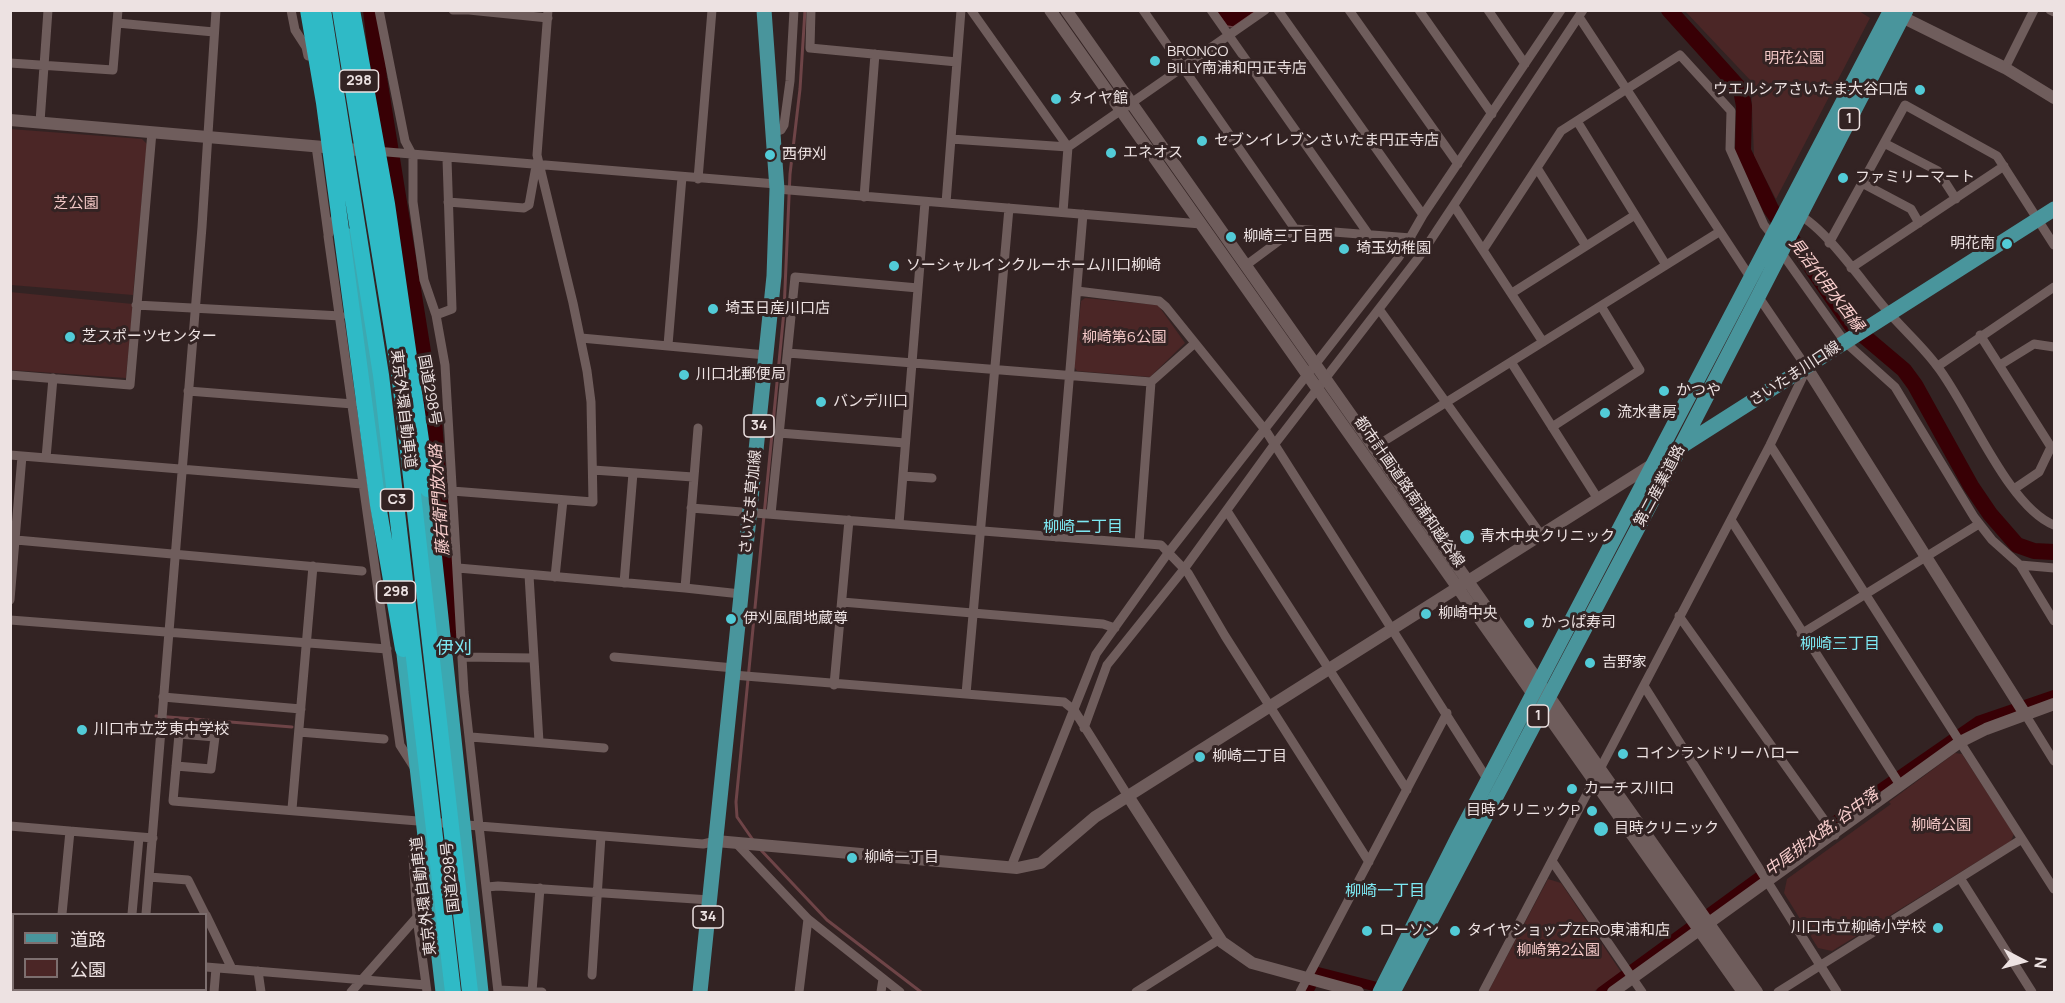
<!DOCTYPE html>
<meta charset="utf-8">
<style>
body{margin:0}
#map{position:relative;width:2065px;height:1003px;overflow:hidden;background:#332323;font-family:Manrope,"Noto Sans JP",sans-serif}
canvas{display:block}
.frame{position:absolute;inset:0;border:12px solid #ede2e2;pointer-events:none}
.legend{position:absolute;left:12px;top:913px;width:195px;height:78px;box-sizing:border-box;background:#332323;border:2px solid #7d6f6f;margin:0;padding:8px 10px;list-style:none;font-size:18px;color:#ede2e2}
.legend li{display:flex;align-items:center;gap:12px;height:30px}
.legend b{width:30px;border:2px solid #7d6f6f}
.north{position:absolute;left:1993px;top:931px;width:60px;height:60px;-webkit-text-stroke:4px #332323;paint-order:stroke;rotate:96deg;font-size:16px;font-weight:700;line-height:24px;text-align:center;color:#ede2e2}
.north::after{content:'';display:block;margin:auto;width:21px;height:27px;background:#ede2e2;clip-path:polygon(50% 0,100% 100%,50% 72%,0 100%)}
</style>
<div id="map">
<canvas width="2065" height="1003"></canvas>
<div class="frame"></div>
<ul class="legend">
<li><b style="height:8px;background:#49959c"></b>道路</li>
<li><b style="height:16px;background:#4b2626"></b>公園</li>
</ul>
<div class="north">N</div>
</div>
<script>
const g = document.querySelector('canvas').getContext('2d');
g.lineJoin = 'round';
function paint(path, color) { g.fillStyle = color; g.fill(path, 'evenodd'); }
function strokePath(path, color, width, dash) { g.strokeStyle = color; g.lineWidth = width; g.lineCap = dash ? 'butt' : 'round'; g.setLineDash(dash || []); g.stroke(path); }
function label(font, color, halo, rows, align = 'center') {
  g.font = font + ' Manrope,"Noto Sans JP",sans-serif'; g.lineWidth = 6; g.setLineDash([]); g.textBaseline = 'middle'; g.strokeStyle = halo; g.fillStyle = color; for (const [text, x, y, turn = 0] of rows) {
    g.save(); g.translate(x, y); g.rotate((+turn || 0) * Math.PI / 180); g.textAlign = isNaN(turn) ? turn : align; if (halo) g.strokeText(text, 0, 0); g.fillText(text, 0, 0); g.restore();
  }
}
paint(new Path2D(`
 M 1859,11 L 1870,18 L 1776,199 L 1754,157 L 1751,81 L 1685,11 Z
 M 10,129 L 142,139 L 147,144 L 133,295 L 11,285 Z
 M 10,292 L 133,304 L 126,378 L 11,370 Z
 M 1085,298 L 1158,305 L 1185,343 L 1150,377 L 1077,371 L 1074,367 L 1081,301 Z
 M 1955,753 L 1962,754 L 2014,834 L 2011,841 L 1832,951 L 1818,948 L 1784,893 L 1787,879 L 1891,804 L 1889,802 Z
 M 1548,879 L 1561,883 L 1621,972 L 1593,992 L 1488,992 Z`), '#4b2626');
const water = new Path2D(`
 M 1216,11 L 1256,11 L 1233,27 L 1227,26 Z`);
paint(water, '#380005');
strokePath(water, '#6e4447', 1.5);
strokePath(new Path2D(`
 M 156,716 L 292,727
 M 753,840 L 737,817 L 736,802 L 784,311 L 790,174 L 800,89 L 805,10
 M 759,848 L 827,920 L 921,992`), '#6e4447', 3);
strokePath(new Path2D(`
 M 1308,992 L 1318,972 L 1389,990
 M 1601,992 L 1861,802 L 1978,721 L 2054,695`), '#380005', 10);
strokePath(new Path2D(`
 M 371,10 L 379,78 L 434,420 L 450,634
 M 1669,10 L 1741,90 L 1744,106 L 1743,151 L 1771,209 L 1852,326 L 1904,370 L 1915,385 L 1971,486 L 1990,514 L 2017,545 L 2034,551 L 2054,552`), '#380005', 16);
strokePath(new Path2D(`
 M 291,10 L 295,30 L 306,47 L 308,56
 M 379,10 L 405,141 L 413,156 L 413,202 L 424,280 L 436,315 L 445,365 L 464,692 L 479,826 L 703,844 L 716,841
 M 453,10 L 467,10
 M 469,10 L 548,18
 M 811,10 L 810,48 L 957,62
 M 971,10 L 1068,147
 M 1143,10 L 1295,229
 M 1211,10 L 1369,235
 M 1278,10 L 1423,215
 M 1349,10 L 1458,164
 M 1419,10 L 1492,114
 M 1488,10 L 1525,64
 M 2050,10 L 2054,12
 M 1579,17 L 1750,277
 M 117,23 L 214,32
 M 10,63 L 113,70 L 118,10
 M 2005,68 L 2034,10
 M 1577,121 L 1666,265
 M 40,122 L 48,10
 M 774,132 L 781,130 L 784,125 L 790,81 L 794,10
 M 951,139 L 1068,147
 M 1884,143 L 1938,171 L 1956,199
 M 316,146 L 328,234
 M 375,151 L 776,184
 M 1537,168 L 1586,246
 M 698,179 L 712,10
 M 1862,183 L 1911,209 L 1919,223
 M 777,189 L 1201,224
 M 864,197 L 875,54
 M 448,202 L 524,208 L 529,205 L 536,166
 M 946,203 L 961,10
 M 1454,206 L 1543,342
 M 1063,212 L 1068,147 L 1265,10
 M 1799,215 C 1828,230 1867,289 1891,315 C 1906,332 1924,348 1937,366 C 1969,407 2008,507 2054,525
 M 336,216 L 328,236 L 400,745 L 414,767
 M 1829,243 L 1905,105 L 1997,156 L 2054,245
 M 1483,250 L 1561,131 L 1680,55 L 1731,111 L 1730,149 L 1764,225 L 1772,235
 M 1781,252 L 1845,342 L 1895,387 L 1974,517 L 1992,540 L 2020,565 L 2054,621
 M 1245,266 L 1295,229 L 1411,238
 M 1851,268 L 2004,166
 M 1077,291 L 1159,301 L 1166,307 L 1266,431 L 1489,782
 M 1512,293 L 1635,215
 M 136,305 L 341,316
 M 1379,309 L 1542,536
 M 436,315 L 452,309 L 447,159
 M 1980,335 L 2051,447 L 2039,472 L 2014,489
 M 581,338 L 766,355
 M 668,345 L 682,177
 M 788,353 L 1151,382 L 1195,343
 M 1511,362 L 1598,499
 M 2000,365 L 2034,344 L 2054,347
 M 1938,366 L 2054,287
 M 10,375 L 130,385 L 152,132
 M 188,391 L 353,404
 M 1552,427 L 1640,370 L 1601,306
 M 779,433 L 905,443
 M 1770,445 L 2054,889
 M 1373,448 L 1719,232
 M 10,455 L 362,484
 M 46,458 L 53,378
 M 593,470 L 693,477
 M 903,476 L 932,478
 M 452,491 L 593,502 L 591,402 L 587,371 L 573,303 L 537,155 L 548,10
 M 691,508 L 1161,545 L 1188,573 L 1225,636 L 1369,862
 M 1227,511 L 1407,790
 M 771,514 L 795,277 L 918,288
 M 1731,520 L 1900,785
 M 899,524 L 925,202
 M 1056,537 L 1083,214
 M 16,540 L 362,571
 M 1139,543 L 1151,382
 M 2020,565 L 2054,568
 M 458,568 L 685,588 L 698,428
 M 529,575 L 539,742
 M 555,577 L 563,500
 M 624,583 L 633,473
 M 685,588 L 741,594
 M 10,600 L 22,456
 M 842,602 L 1103,624 L 1115,628
 M 1679,616 L 1835,835
 M 10,620 L 387,649
 M 1801,634 L 1979,524
 M 462,657 L 533,658
 M 614,657 L 734,668
 M 733,675 L 1064,702 L 1074,710 L 1128,796
 M 834,685 L 849,520
 M 1644,686 L 1837,992
 M 966,694 L 1009,208
 M 163,697 L 301,709
 M 2025,714 L 2054,761
 M 1084,728 L 1107,665 L 1184,569 L 1274,445 L 1422,253 L 1583,10
 M 299,732 L 384,739
 M 471,737 L 604,748
 M 176,766 L 211,769 L 215,737 L 179,734 L 173,801 L 479,826 L 498,992
 M 292,809 L 313,566
 M 10,826 L 153,838
 M 736,843 L 808,919 L 900,992
 M 413,857 L 417,918 L 427,992
 M 1552,861 L 1642,992
 M 1011,867 L 1096,654 L 1168,553 L 1399,257 L 1423,215 L 1561,10
 M 149,877 L 188,880 L 205,914
 M 1960,878 L 2032,992
 M 487,887 L 498,886 L 710,900
 M 62,914 L 70,831
 M 132,914 L 139,837
 M 146,914 L 202,227 L 216,10
 M 206,915 L 232,969
 M 10,952 L 14,952
 M 206,967 L 426,985
 M 258,971 L 261,992
 M 592,975 L 601,836
 M 498,990 L 542,992
 M 45,992 L 46,990
 M 126,992 L 126,990
 M 140,992 L 140,990
 M 214,992 L 216,968
 M 351,992 L 433,899
 M 532,992 L 540,888
 M 799,992 L 808,919
 M 881,992 L 883,979
 M 1136,992 L 1220,939
 M 1300,992 L 1447,713
 M 1483,992 L 1770,445 L 1807,368 L 1758,296
 M 1778,992 L 2022,839`), '#6f5d5c', 9);
strokePath(new Path2D(`
 M 1050,10 L 1743,992
 M 1066,10 L 1757,992
 M 1894,13 L 2005,68 L 2054,98
 M 10,120 L 370,151
 M 1807,368 L 2025,714
 M 1128,796 L 1222,942 L 1252,963 L 1358,992
 M 716,841 L 1017,868 L 1041,863 L 1095,817 L 1653,464
 M 1613,992 L 1960,742 L 1986,729 L 2054,704`), '#6f5d5c', 12);
strokePath(new Path2D(`
 M 1682,446 L 2054,209
 M 700,992 L 774,276 L 777,189 L 764,10
 M 1380,992 L 1458,837 L 1891,10
 M 1393,992 L 1681,446 L 1906,10`), '#49959c', 15);
strokePath(new Path2D(`
 M 350,236 L 384,488
 M 426,477 L 481,992
 M 402,637 L 443,992`), '#3ca8b1', 15);
strokePath(new Path2D(`
 M 308,10 L 324,103 L 378,505 L 403,649
 M 323,10 L 381,375 L 453,992
 M 340,10 L 399,372 L 470,992
 M 352,10 L 387,204 L 428,489`), '#2fbac6', 16);
for (const [x, y, r, color] of [
 [1155,61,6,"#52cbd7"],
 [1920,90,6,"#52cbd7"],
 [1056,99,6,"#52cbd7"],
 [1202,141,6,"#52cbd7"],
 [1111,153,6,"#52cbd7"],
 [770,155,6,"#52cbd7"],
 [1843,178,6,"#52cbd7"],
 [1231,237,6,"#52cbd7"],
 [2007,244,6,"#52cbd7"],
 [1344,249,6,"#52cbd7"],
 [894,266,6,"#52cbd7"],
 [713,309,6,"#52cbd7"],
 [70,337,6,"#52cbd7"],
 [684,375,6,"#52cbd7"],
 [1664,391,6,"#52cbd7"],
 [821,402,6,"#52cbd7"],
 [1605,413,6,"#52cbd7"],
 [1467,537,8,"#52cbd7"],
 [1426,614,6,"#52cbd7"],
 [731,619,6,"#52cbd7"],
 [1529,623,6,"#52cbd7"],
 [1590,663,6,"#52cbd7"],
 [82,730,6,"#52cbd7"],
 [1623,754,6,"#52cbd7"],
 [1200,757,6,"#52cbd7"],
 [1572,789,6,"#52cbd7"],
 [1592,811,6,"#52cbd7"],
 [1601,829,8,"#52cbd7"],
 [852,858,6,"#52cbd7"],
 [1938,928,6,"#52cbd7"],
 [1367,931,6,"#52cbd7"],
 [1455,931,6,"#52cbd7"]
]) { const dot = new Path2D(); dot.arc(x, y, r, 0, 2 * Math.PI); g.fillStyle = color; g.fill(dot); strokePath(dot, '#332323', 2); }
for (const [x, y, w] of [
 [359,81,39],
 [1849,119,21],
 [759,426,30],
 [397,500,33],
 [396,592,39],
 [1538,716,21],
 [708,917,30]
]) { const box = new Path2D(); box.roundRect(x - w / 2, y - 11, w, 22, 4.5); g.fillStyle = '#332323'; g.fill(box); strokePath(box, '#ede2e2', 1.5); }
label('bold 14px', '#ede2e2', null, [
 ["298",359,81],
 ["1",1849,119],
 ["34",759,426],
 ["C3",397,500],
 ["298",396,592],
 ["1",1538,716],
 ["34",708,917]
]);
label('15px', '#ede2e2', '#332323', [
 ["BRONCO",1167,52],
 ["BILLY南浦和円正寺店",1167,69],
 ["ウエルシアさいたま大谷口店",1908,90,"right"],
 ["タイヤ館",1068,99],
 ["セブンイレブンさいたま円正寺店",1214,141],
 ["エネオス",1123,153],
 ["西伊刈",782,155],
 ["ファミリーマート",1855,178],
 ["柳崎三丁目西",1243,237],
 ["明花南",1995,244,"right"],
 ["埼玉幼稚園",1356,249],
 ["ソーシャルインクルーホーム川口柳崎",906,266],
 ["埼玉日産川口店",725,309],
 ["芝スポーツセンター",82,337],
 ["川口北郵便局",696,375],
 ["かつや",1676,391],
 ["バンデ川口",833,402],
 ["流水書房",1617,413],
 ["青木中央クリニック",1480,537],
 ["柳崎中央",1438,614],
 ["伊刈風間地蔵尊",743,619],
 ["かっぱ寿司",1541,623],
 ["吉野家",1602,663],
 ["川口市立芝東中学校",94,730],
 ["コインランドリーハロー",1635,754],
 ["柳崎二丁目",1212,757],
 ["カーチス川口",1584,789],
 ["目時クリニックP",1580,811,"right"],
 ["目時クリニック",1614,829],
 ["柳崎一丁目",864,858],
 ["川口市立柳崎小学校",1926,928,"right"],
 ["ローソン",1379,931],
 ["タイヤショップZERO東浦和店",1467,931]
], 'left');
label('15px', '#f2c7c6', '#332323', [
 ["明花公園",1794,59],
 ["芝公園",76,204],
 ["柳崎第6公園",1124,338],
 ["柳崎公園",1941,826],
 ["柳崎第2公園",1558,951]
]);
label('15px', '#ede2e2', '#332323', [
 ["さいたま川口線",1795,374,-33],
 ["国道298号",429,390,80],
 ["東京外環自動車道",403,409,83],
 ["第二産業道路",1660,486,-62],
 ["都市計画道路南浦和越谷線",1409,492,55],
 ["さいたま草加線",751,502,-84],
 ["国道298号",451,877,-96],
 ["東京外環自動車道",424,896,-97]
]);
label('italic 16px', '#facfce', '#332323', [
 ["見沼代用水西縁",1826,285,53],
 ["藤右衛門放水路",440,500,-94],
 ["中尾排水路; 谷中落",1822,833,-36]
]);
label('16px', '#7de8f2', '#332323', [
 ["柳崎二丁目",1083,528],
 ["柳崎三丁目",1840,645],
 ["柳崎一丁目",1385,892]
]);
label('18px', '#7de8f2', '#332323', [
 ["伊刈",454,649]
]);
</script>
